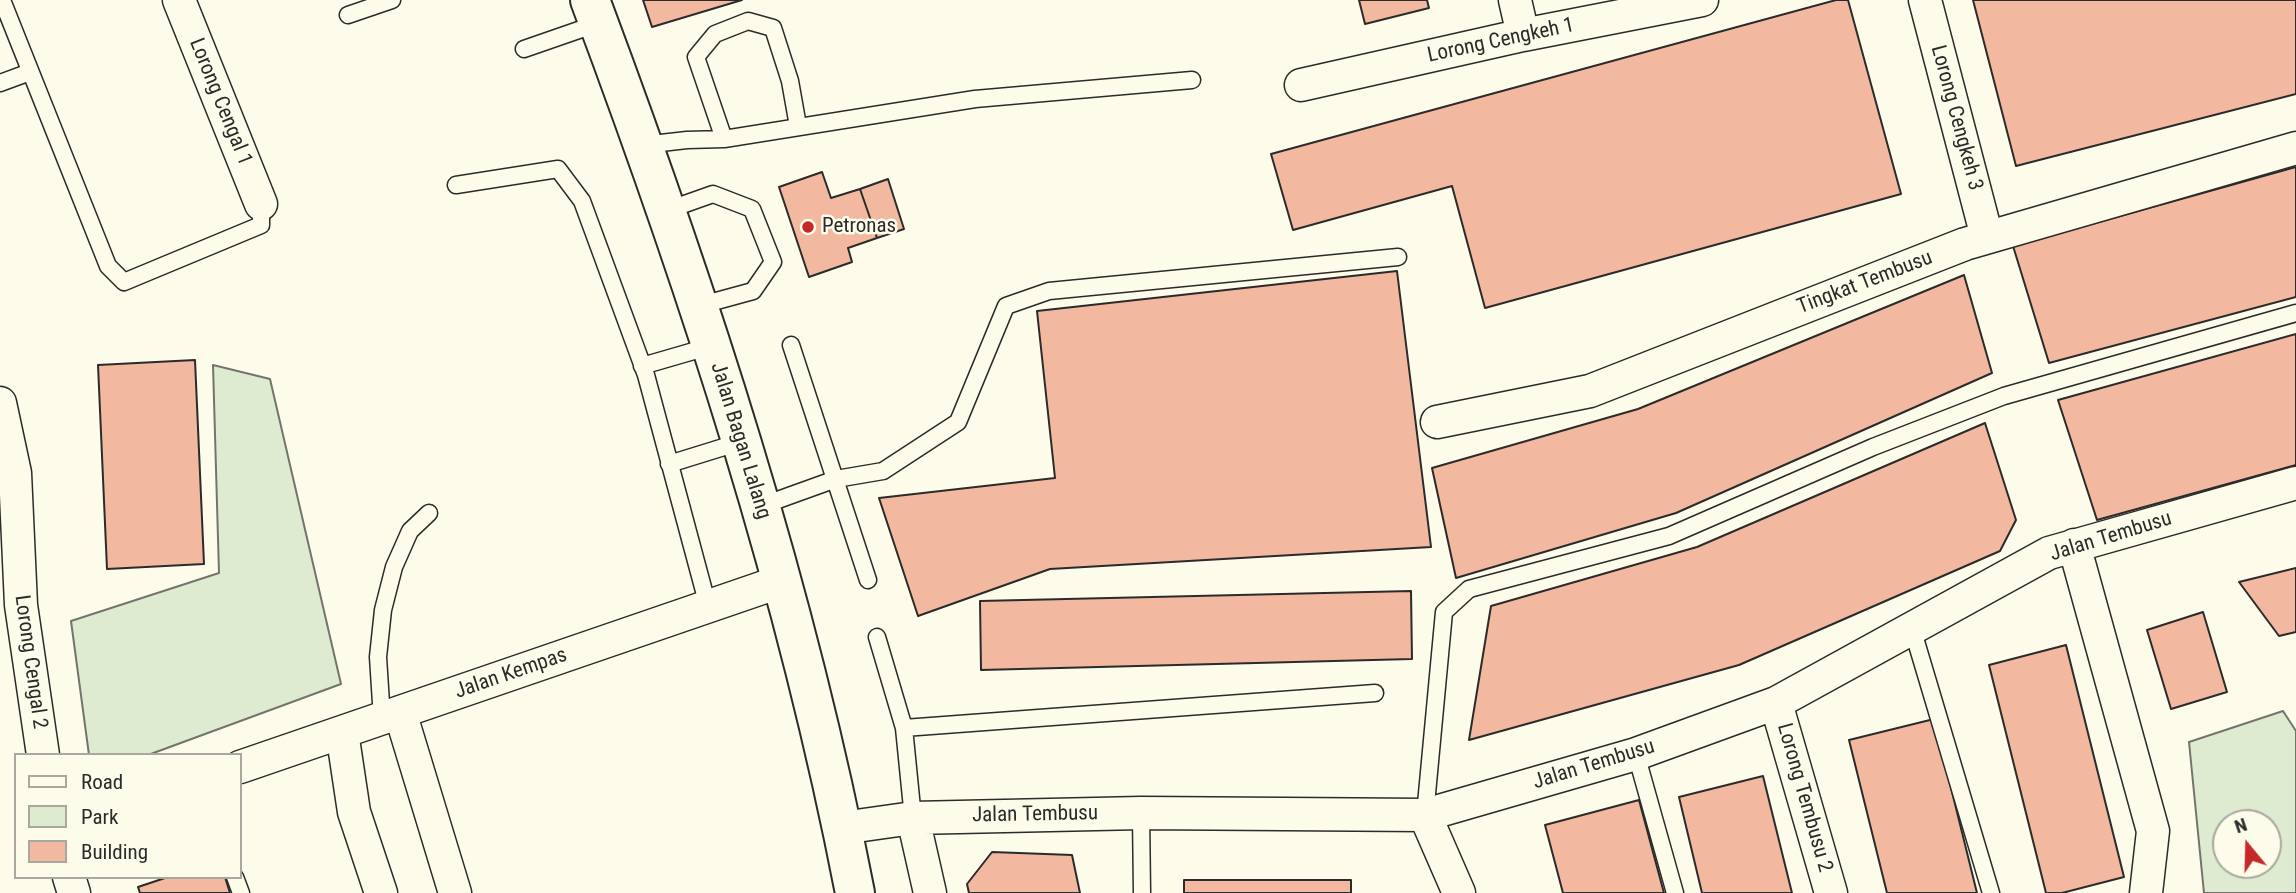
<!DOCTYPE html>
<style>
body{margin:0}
#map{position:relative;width:2296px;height:893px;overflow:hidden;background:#fdfbea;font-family:"Roboto Condensed",sans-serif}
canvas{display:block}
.legend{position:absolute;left:14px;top:753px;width:228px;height:126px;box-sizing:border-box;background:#fdfbea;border:2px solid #a9a89e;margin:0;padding:9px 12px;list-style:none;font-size:21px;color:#2b2b2b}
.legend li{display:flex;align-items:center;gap:14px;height:35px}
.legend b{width:35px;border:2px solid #a9a89e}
.north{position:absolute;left:2212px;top:809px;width:70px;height:70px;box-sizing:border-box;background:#fdfbea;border:2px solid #a9a89e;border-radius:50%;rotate:341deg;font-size:19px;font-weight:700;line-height:28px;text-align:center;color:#2b2b2b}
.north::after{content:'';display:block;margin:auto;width:24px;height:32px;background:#c62828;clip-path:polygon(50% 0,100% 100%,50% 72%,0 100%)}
</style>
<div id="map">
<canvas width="2296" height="893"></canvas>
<ul class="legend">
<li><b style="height:9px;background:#fdfbea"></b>Road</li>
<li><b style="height:19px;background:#deebd1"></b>Park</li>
<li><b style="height:19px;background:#f2b8a0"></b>Building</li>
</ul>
<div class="north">N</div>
</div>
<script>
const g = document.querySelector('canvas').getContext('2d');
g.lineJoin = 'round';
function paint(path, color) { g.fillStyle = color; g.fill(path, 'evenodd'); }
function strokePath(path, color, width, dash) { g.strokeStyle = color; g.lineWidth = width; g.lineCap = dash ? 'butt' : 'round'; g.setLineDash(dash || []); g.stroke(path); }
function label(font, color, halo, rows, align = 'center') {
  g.font = font + ' "Roboto Condensed",sans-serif'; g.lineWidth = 5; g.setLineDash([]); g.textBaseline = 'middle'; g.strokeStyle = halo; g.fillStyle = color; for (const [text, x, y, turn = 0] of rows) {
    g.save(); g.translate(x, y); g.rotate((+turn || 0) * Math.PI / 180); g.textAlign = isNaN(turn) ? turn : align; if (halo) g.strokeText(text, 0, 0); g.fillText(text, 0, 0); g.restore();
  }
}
const green = new Path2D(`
 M 213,365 L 270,379 L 341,684 L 148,755 L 89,755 L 71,621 L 219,573 Z
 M 2283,711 L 2296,731 L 2296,893 L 2204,893 L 2189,742 ZM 2226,823 L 2268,823 L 2268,865 L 2226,865 Z`);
paint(green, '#deebd1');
strokePath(green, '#74746e', 2);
const building = new Path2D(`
 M 643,0 L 742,0 L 652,27 Z
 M 1359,0 L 1427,0 L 1429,8 L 1365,24 Z
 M 1836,0 L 1848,0 L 1901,194 L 1485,308 L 1452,186 L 1293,230 L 1271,154 Z
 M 1973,0 L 2296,0 L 2296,94 L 2016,166 Z
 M 2296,167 L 2296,297 L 2049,363 L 2013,246 Z
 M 822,172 L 831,198 L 860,189 L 877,238 L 848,248 L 852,262 L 809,277 L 779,187 Z
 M 888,179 L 904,229 L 877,238 L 860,189 Z
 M 1397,271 L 1431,547 L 1050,569 L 918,616 L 879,498 L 1055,478 L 1037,311 Z
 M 1964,275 L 1992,373 L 1676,513 L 1456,578 L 1432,468 L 1638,409 Z
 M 2296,334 L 2296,465 L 2097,520 L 2058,400 Z
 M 195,360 L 204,564 L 107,569 L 98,365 Z
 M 1985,423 L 2016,520 L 2000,551 L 1739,665 L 1469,740 L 1491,606 L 1697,547 Z
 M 2296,568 L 2296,632 L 2279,636 L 2239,582 Z
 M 1411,591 L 1412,659 L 981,670 L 980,601 Z
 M 2203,612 L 2227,692 L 2171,709 L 2147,630 Z
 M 2066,645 L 2124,877 L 2062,893 L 2046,893 L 1989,665 Z
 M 1934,719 L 1977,893 L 1887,893 L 1849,740 Z
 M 1763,776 L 1792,893 L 1702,893 L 1679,797 Z
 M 1639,800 L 1664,893 L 1563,893 L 1545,825 Z
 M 992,852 L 1072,855 L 1080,893 L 969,893 L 967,884 Z
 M 168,877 L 225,877 L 230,893 L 140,893 L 138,887 Z
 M 1184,880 L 1351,880 L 1351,893 L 1184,893 Z`);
paint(building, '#f2b8a0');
strokePath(building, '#2b2b2b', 2);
const service = new Path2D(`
 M 2,0 L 108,266 L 124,282 L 261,225 L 261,204
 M 348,15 L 392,0
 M 524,49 L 599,23
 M 0,83 L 30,72
 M 724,139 L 696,57 L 715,34 L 748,21 L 773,28 L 790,81 L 798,126
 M 643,145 L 687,140 L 724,139 L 975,99 L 1192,80
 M 456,185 L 558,169 L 582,201 L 646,375 L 708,606
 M 665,211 L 713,194 L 752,209 L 773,262 L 753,291 L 698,306
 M 791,345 L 868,580
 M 642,366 L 711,346
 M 669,464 L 740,442
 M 761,506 L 836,479 L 883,471 L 958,422 L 1006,306 L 1049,291 L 1398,257
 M 1912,628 L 1991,893
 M 877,637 L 904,728 L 913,818
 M 382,719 L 378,657 L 383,610 L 394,567 L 410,531 L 429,513
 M 904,728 L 1375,693
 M 1636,754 L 1675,893
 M 1141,813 L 1142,893
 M 1425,815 L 1444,612 L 1469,589 L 1669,536 L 1873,447 L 2004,396 L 2296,313
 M 235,877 L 241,893`);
const minor = new Path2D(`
 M 179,0 L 261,204
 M 1515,0 L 1523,35
 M 1925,0 L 1987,237
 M 1301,85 L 1523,35 L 1702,0
 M 0,403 L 15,473 L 21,605 L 43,755
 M 1437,422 L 1590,391 L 1965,244 L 2296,148
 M 2074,545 L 2153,831 L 2146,893
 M 1776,703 L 1831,893
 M 400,712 L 455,893
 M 342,732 L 354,812 L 381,893
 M 240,767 L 782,581
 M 1425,815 L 1459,893
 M 913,818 L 930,893
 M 842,828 L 913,818 L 1141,813 L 1425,815 L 1636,754 L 1776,703 L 2049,553 L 2296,483
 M 69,877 L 74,893`);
const secondary = new Path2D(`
 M 590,0 C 699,291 796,588 855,893`);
strokePath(service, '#2b2b2b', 19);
strokePath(minor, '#2b2b2b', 35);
strokePath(secondary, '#2b2b2b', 42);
strokePath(service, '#fdfbea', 16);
strokePath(minor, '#fdfbea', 32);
strokePath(secondary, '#fdfbea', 38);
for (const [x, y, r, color] of [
 [808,227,7,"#c62828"]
]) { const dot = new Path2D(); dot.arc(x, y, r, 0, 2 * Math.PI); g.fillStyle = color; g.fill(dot); strokePath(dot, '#fdfbea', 2.5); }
label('21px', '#2b2b2b', '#fdfbea', [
 ["Lorong Cengkeh 1",1501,41,-12],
 ["Lorong Cengal 1",220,102,68],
 ["Lorong Cengkeh 3",1956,118,75],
 ["Tingkat Tembusu",1865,283,-21],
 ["Jalan Bagan Lalang",740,441,73],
 ["Jalan Tembusu",2111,537,-17],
 ["Lorong Cengal 2",30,662,82],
 ["Jalan Kempas",511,674,-19],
 ["Jalan Tembusu",1594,765,-17],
 ["Lorong Tembusu 2",1804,798,74],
 ["Jalan Tembusu",1035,815,-1]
]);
label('21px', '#2b2b2b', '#fdfbea', [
 ["Petronas",822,227]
], 'left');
</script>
